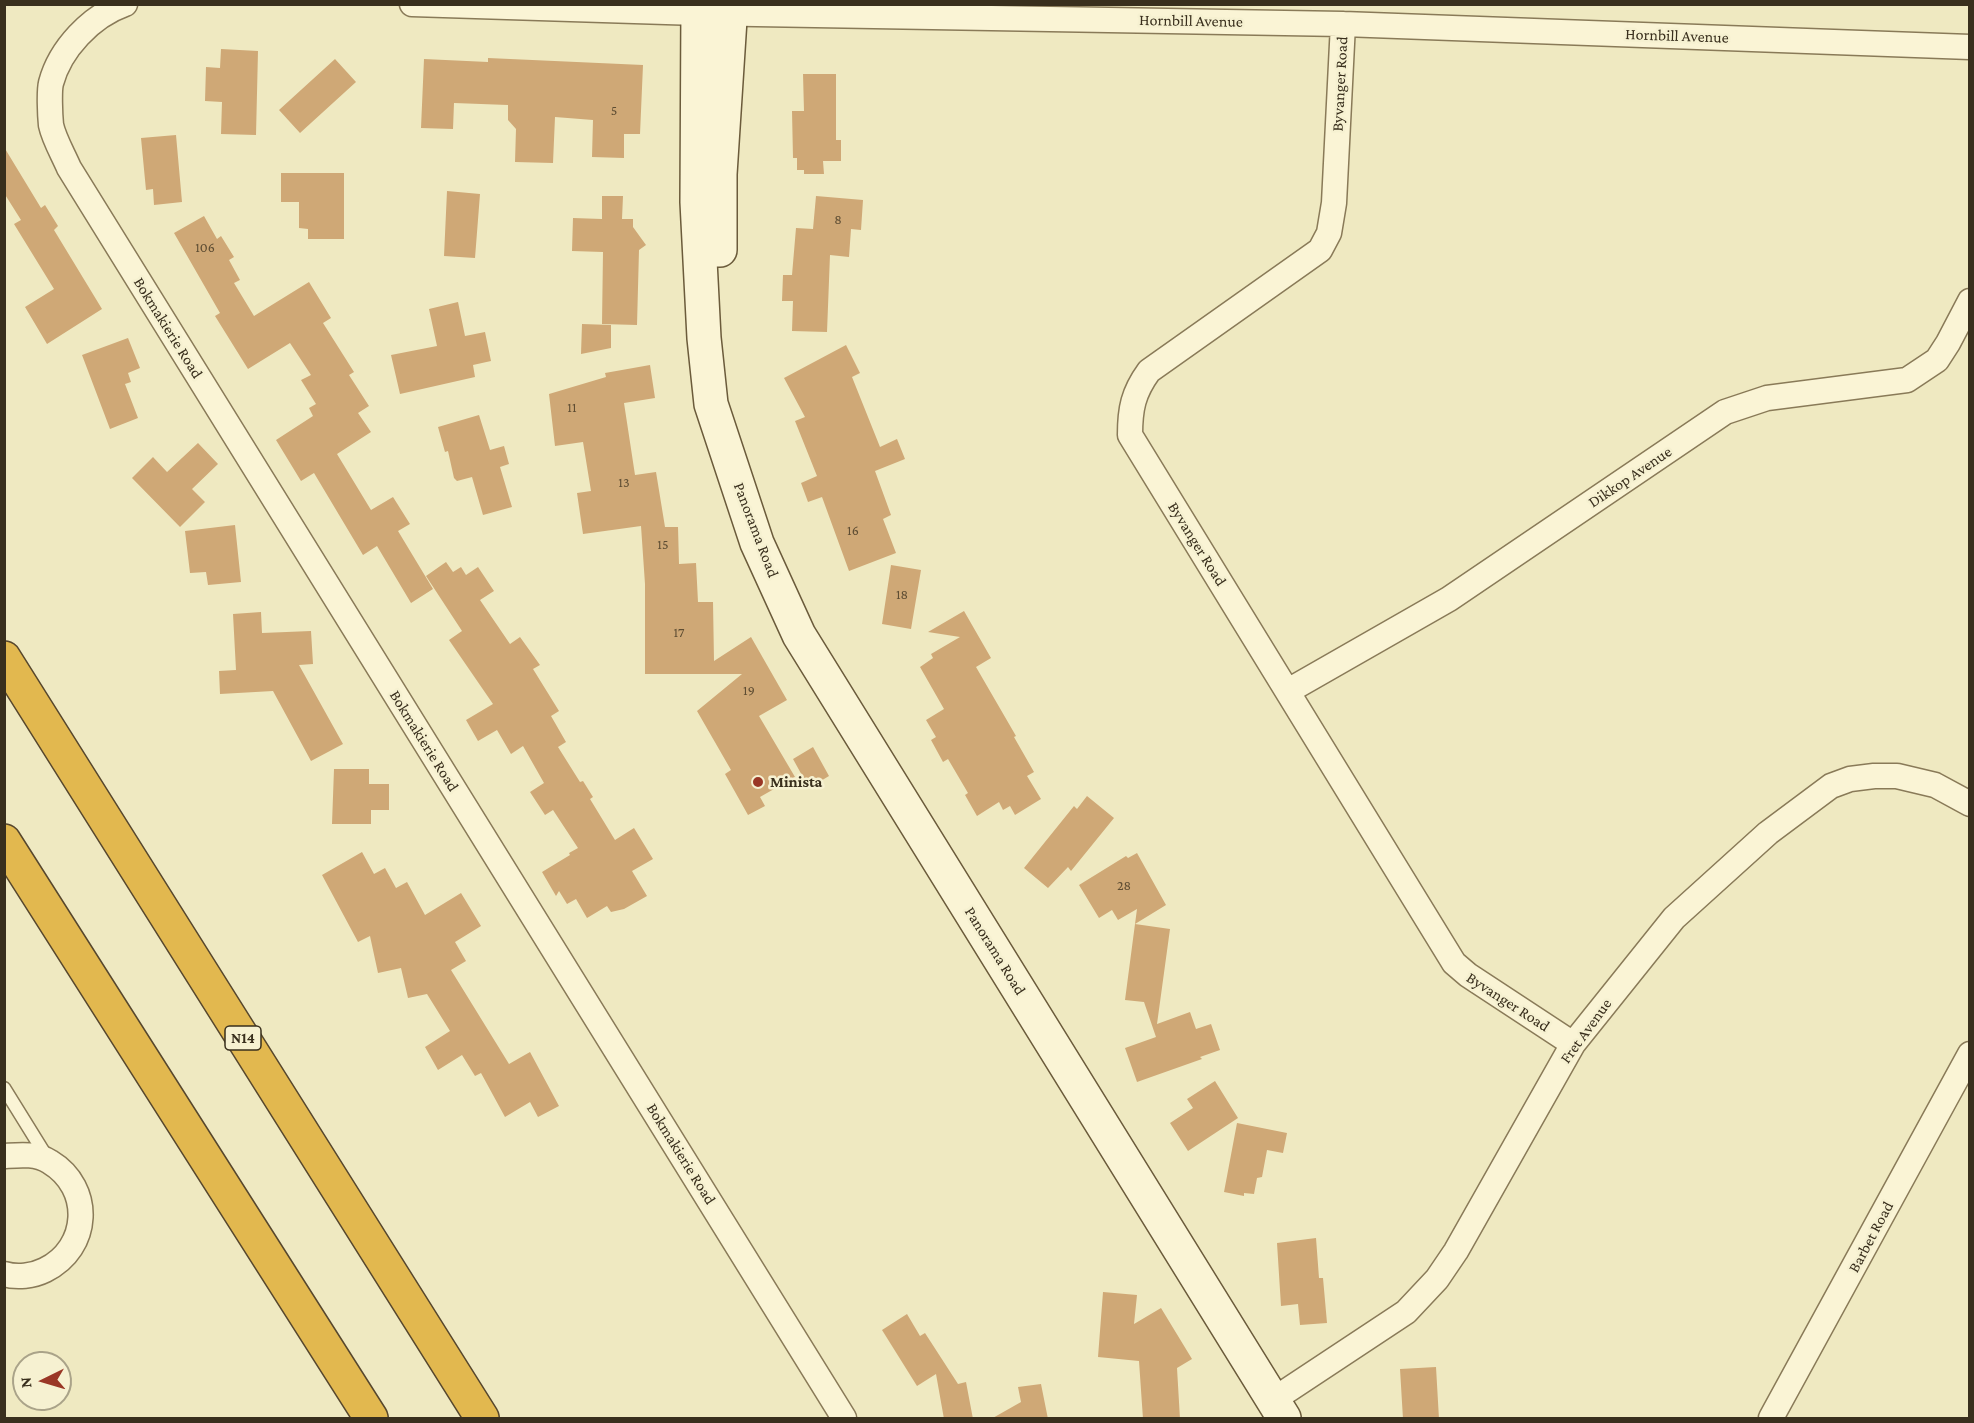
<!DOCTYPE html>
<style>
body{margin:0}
#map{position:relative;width:1974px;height:1423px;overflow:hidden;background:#efe9c1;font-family:"Crimson Pro",serif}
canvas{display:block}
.frame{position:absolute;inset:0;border:6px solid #392f1d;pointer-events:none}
.north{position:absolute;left:12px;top:1351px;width:60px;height:60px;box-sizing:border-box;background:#f6f1d1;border:2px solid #aaa389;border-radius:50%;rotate:265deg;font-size:16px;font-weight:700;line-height:24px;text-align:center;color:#392f1d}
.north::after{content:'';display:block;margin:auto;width:21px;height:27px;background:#9a3726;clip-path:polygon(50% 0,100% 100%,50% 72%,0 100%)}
</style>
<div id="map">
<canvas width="1974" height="1423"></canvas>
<div class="frame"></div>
<div class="north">N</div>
</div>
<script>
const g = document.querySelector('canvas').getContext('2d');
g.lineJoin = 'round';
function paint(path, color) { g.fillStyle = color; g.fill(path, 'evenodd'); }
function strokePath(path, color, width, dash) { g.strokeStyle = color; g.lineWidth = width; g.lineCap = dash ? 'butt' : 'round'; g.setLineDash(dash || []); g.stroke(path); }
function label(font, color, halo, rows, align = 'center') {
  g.font = font + ' "Crimson Pro",serif'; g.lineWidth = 5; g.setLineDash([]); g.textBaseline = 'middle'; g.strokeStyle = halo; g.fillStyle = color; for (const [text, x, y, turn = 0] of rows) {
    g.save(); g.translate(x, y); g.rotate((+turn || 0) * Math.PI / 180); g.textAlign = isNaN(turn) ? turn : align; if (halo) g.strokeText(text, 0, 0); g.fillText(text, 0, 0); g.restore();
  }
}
paint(new Path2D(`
 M 221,49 L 258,51 L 256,135 L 221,134 L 222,102 L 205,101 L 206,67 L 220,68 Z
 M 488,58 L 643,65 L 640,134 L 624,134 L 624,158 L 592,157 L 593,120 L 555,117 L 553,163 L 515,162 L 516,129 L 508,120 L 508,105 L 454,103 L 453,129 L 421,128 L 424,59 L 488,62 Z
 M 335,59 L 356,82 L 300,133 L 279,110 Z
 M 803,74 L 836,74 L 836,140 L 841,140 L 841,161 L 823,161 L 824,174 L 804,174 L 804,170 L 797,170 L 797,158 L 793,158 L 792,111 L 804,111 Z
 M 176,135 L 182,202 L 154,205 L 153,189 L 146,190 L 141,138 Z
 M 4,147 L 41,208 L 45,205 L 58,226 L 54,230 L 102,309 L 47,344 L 25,307 L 54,289 L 14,224 L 21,220 L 4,193 Z
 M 281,173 L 344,173 L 344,239 L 308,239 L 308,229 L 299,228 L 299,202 L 281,202 Z
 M 447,191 L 480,194 L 475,258 L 444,256 Z
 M 602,196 L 623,196 L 622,219 L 633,219 L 633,227 L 646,245 L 639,250 L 637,325 L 602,324 L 603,252 L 572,251 L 573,218 L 602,219 Z
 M 816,196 L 863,200 L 861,230 L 851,229 L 849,257 L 830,255 L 827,332 L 792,331 L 793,301 L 782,301 L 783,275 L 792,275 L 796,228 L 813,229 Z
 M 204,216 L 217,239 L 221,236 L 234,257 L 229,260 L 240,280 L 234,283 L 254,316 L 309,282 L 331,318 L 323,323 L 354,372 L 349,375 L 369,406 L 358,413 L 371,432 L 337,454 L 371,510 L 393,497 L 410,524 L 398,531 L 433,589 L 411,603 L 377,546 L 363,555 L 314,473 L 301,481 L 276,440 L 313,416 L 309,408 L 316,404 L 301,380 L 311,375 L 290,343 L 248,369 L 215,316 L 220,313 L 174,233 Z
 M 458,302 L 465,336 L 485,332 L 491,361 L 473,365 L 475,377 L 400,394 L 391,355 L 437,346 L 429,309 Z
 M 582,324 L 611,325 L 611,348 L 581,354 Z
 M 128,338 L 140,368 L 128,373 L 131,382 L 125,384 L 138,418 L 110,429 L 82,355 Z
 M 846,345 L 860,373 L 852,377 L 880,447 L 897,439 L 905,459 L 875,471 L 891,515 L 883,519 L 896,553 L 849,571 L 822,497 L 808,502 L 801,483 L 817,476 L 795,421 L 805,417 L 784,378 Z
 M 650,365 L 655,398 L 624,403 L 635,475 L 656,472 L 665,527 L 678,527 L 679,564 L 696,563 L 698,602 L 713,602 L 714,661 L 751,637 L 787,700 L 759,716 L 795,777 L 760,797 L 765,806 L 748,815 L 725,774 L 731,770 L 697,711 L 742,674 L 645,674 L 645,584 L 641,526 L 583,534 L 577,493 L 591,491 L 583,442 L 555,446 L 549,394 L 606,377 L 605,373 Z
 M 479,415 L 490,450 L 504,446 L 509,464 L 500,467 L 512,507 L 483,515 L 472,477 L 457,481 L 454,478 L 448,451 L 445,452 L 438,427 Z
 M 198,443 L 218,464 L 192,489 L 205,502 L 180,527 L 132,478 L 153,457 L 167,472 Z
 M 235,525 L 241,582 L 208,585 L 206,572 L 190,573 L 185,531 Z
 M 446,562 L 453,572 L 461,567 L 466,575 L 478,567 L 494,591 L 480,600 L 510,644 L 520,637 L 540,665 L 533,669 L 559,711 L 551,716 L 566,742 L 558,747 L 580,782 L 583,781 L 593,797 L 590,799 L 615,840 L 634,828 L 653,859 L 632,871 L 647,896 L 624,909 L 611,912 L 607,906 L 587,918 L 576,899 L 567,904 L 559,891 L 556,896 L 542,872 L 570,855 L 569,853 L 578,848 L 553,810 L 545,815 L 530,792 L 544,783 L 523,746 L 511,754 L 497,730 L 478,741 L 466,720 L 493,704 L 449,640 L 462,631 L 426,576 Z
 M 891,565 L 921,570 L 911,629 L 882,624 Z
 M 964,611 L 991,658 L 976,667 L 1016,736 L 1014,737 L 1034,772 L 1027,776 L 1041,799 L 1015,815 L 1010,806 L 1003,810 L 999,802 L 977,816 L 965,795 L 968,793 L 948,759 L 943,762 L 931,740 L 936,737 L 926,720 L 944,709 L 920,667 L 933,658 L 931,654 L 960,637 L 928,632 Z
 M 261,612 L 262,633 L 311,631 L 313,664 L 299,665 L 343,744 L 311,761 L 273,691 L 220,694 L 219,671 L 236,670 L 233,614 Z
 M 813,747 L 829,776 L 809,788 L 793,759 Z
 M 334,769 L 369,769 L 369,784 L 389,784 L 389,810 L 371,810 L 371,824 L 332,824 Z
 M 1087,796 L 1114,818 L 1071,871 L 1068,867 L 1048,888 L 1024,868 L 1074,806 L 1077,809 Z
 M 362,852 L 374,874 L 385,868 L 396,888 L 407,882 L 425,915 L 461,893 L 481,926 L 455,942 L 466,961 L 451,970 L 509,1064 L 530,1052 L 559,1106 L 538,1117 L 530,1102 L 505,1117 L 481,1073 L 475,1076 L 462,1055 L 438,1070 L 425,1047 L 450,1031 L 427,994 L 408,998 L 401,968 L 378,973 L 370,936 L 358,942 L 322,875 Z
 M 1137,853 L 1166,905 L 1135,924 L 1137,909 L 1118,920 L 1112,910 L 1099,918 L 1079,885 L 1126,856 L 1128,858 Z
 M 1135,924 L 1170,929 L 1157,1024 L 1190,1012 L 1196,1029 L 1211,1024 L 1220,1050 L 1200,1057 L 1202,1059 L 1137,1082 L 1125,1048 L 1156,1037 L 1144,1002 L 1125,1000 Z
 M 1215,1081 L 1238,1118 L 1188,1151 L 1170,1123 L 1193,1108 L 1187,1099 Z
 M 1237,1123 L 1287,1133 L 1283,1153 L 1267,1150 L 1262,1177 L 1257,1178 L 1254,1194 L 1244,1193 L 1244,1196 L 1224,1192 Z
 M 1316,1238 L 1319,1278 L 1323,1278 L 1327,1323 L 1300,1325 L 1298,1304 L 1281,1306 L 1277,1243 Z
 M 1103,1292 L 1137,1295 L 1134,1324 L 1161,1308 L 1192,1359 L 1177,1368 L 1180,1419 L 1143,1419 L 1139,1361 L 1098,1357 Z
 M 907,1314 L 920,1336 L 925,1333 L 958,1384 L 966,1382 L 973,1419 L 944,1419 L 936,1374 L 917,1386 L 882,1330 Z
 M 1436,1367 L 1439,1419 L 1403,1419 L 1400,1369 Z
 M 1041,1384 L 1048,1419 L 991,1419 L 1021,1402 L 1018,1387 Z`), '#cfa876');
const lane = new Path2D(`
 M 4,1088 L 48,1159`);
const street = new Path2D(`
 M 125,4 C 91,16 60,49 51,83 C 49,91 50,115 51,125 C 54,139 63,154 69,168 L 844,1418
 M 412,4 L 698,13 L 1343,24 L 1970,47
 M 1343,24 L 1334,203 L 1329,233 L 1320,250 L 1149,371 C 1133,393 1130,409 1130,435 L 1454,963 L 1468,975 L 1573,1044
 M 1288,691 L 1449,599 L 1725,412 L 1767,398 L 1907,380 L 1937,360 L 1948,343 L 1970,301
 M 4,1156 C 20,1155 36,1153 50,1162 C 93,1188 90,1248 45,1270 C 33,1276 17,1278 4,1274
 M 1273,1400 L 1406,1312 L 1437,1279 L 1456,1251 L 1573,1044 L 1674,918 L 1768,833 L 1831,786 L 1850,779 L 1874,776 L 1897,776 L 1935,785 L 1970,804
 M 1771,1418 L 1970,1054`);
const secondary = new Path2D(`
 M 698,4 L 697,202 L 704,338 L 711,404 L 757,543 L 799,635 L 1284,1418
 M 720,250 L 720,174 L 731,4`);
const highway = new Path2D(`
 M 4,658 L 482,1418
 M 4,841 L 371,1418`);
strokePath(lane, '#897a58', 15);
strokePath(street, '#897a58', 27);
strokePath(secondary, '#6b5b3b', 36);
strokePath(highway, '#57472d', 36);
strokePath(lane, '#faf4d5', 12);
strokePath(street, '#faf4d5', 24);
strokePath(secondary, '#faf4d5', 33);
strokePath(highway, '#e2b84f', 33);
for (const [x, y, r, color] of [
 [758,782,6,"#9a3726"]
]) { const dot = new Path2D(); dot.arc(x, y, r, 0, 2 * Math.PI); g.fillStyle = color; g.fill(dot); strokePath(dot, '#f6f1d1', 2); }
label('14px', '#5e4d33', null, [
 ["5",614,111],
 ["8",838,220],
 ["106",205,248],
 ["11",572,408],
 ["13",624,483],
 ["16",853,531],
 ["15",663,545],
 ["18",902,595],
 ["17",679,633],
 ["19",749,691],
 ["28",1124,886]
]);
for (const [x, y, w] of [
 [243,1038,36]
]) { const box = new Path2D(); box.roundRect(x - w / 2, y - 12, w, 24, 4.5); g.fillStyle = '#f6f1d1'; g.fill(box); strokePath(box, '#392f1d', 1.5); }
label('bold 15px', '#392f1d', null, [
 ["N14",243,1038]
]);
label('16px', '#392f1d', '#f6f1d1', [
 ["Hornbill Avenue",1191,21,1],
 ["Hornbill Avenue",1677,36,2],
 ["Byvanger Road",1340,84,-87],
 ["Bokmakierie Road",168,328,58],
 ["Dikkop Avenue",1630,477,-34],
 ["Panorama Road",756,530,69],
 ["Byvanger Road",1197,544,58],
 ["Bokmakierie Road",424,741,58],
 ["Panorama Road",995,951,58],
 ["Byvanger Road",1508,1002,33],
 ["Fret Avenue",1586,1031,-54],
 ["Bokmakierie Road",681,1154,58],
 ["Barbet Road",1871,1237,-62]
]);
label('bold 16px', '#392f1d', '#f6f1d1', [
 ["Minista",770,782]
], 'left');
</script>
